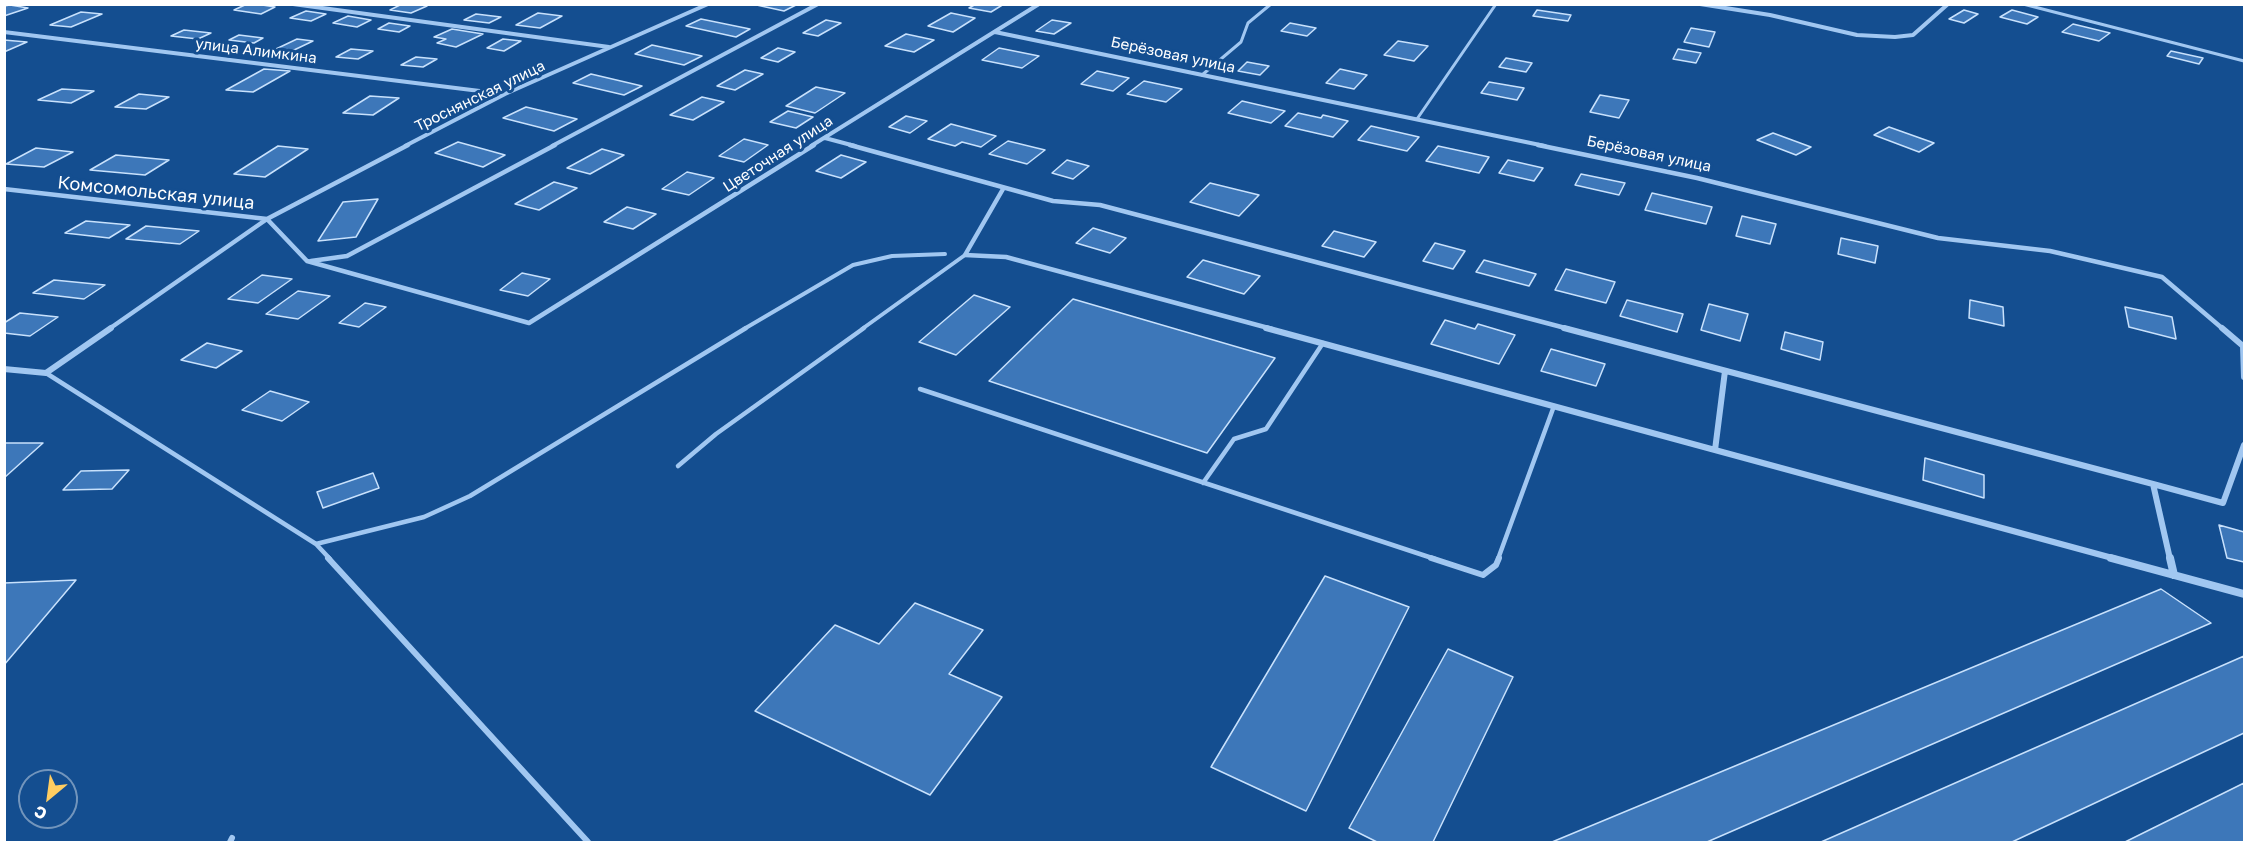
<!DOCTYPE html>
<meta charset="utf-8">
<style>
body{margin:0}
#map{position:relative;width:2249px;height:847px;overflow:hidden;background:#144e90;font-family:"Golos Text",sans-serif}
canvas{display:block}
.frame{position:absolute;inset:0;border:6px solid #fff;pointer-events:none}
.north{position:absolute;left:18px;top:769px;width:60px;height:60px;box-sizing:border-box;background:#144e90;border:2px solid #7295bc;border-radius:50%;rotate:209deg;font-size:16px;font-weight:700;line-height:24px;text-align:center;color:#fff}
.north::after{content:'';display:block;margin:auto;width:21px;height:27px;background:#ffcd61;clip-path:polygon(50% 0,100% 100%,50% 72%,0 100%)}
</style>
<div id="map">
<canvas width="2249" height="847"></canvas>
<div class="frame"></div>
<div class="north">С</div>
</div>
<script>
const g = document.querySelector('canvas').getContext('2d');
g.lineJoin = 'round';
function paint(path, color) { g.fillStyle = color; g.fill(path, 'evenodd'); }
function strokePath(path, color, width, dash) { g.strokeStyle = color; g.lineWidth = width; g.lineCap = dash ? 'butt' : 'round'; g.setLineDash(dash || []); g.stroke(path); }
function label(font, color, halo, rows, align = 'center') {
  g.font = font + ' "Golos Text",sans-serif'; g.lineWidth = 6; g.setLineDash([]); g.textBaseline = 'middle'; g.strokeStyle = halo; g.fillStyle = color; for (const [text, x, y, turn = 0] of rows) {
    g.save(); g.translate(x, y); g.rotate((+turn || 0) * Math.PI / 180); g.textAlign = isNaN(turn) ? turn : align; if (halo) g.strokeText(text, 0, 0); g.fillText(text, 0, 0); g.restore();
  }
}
const building = new Path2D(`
 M 247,4 L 256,4 L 275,7 L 261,14 L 234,10 Z
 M 402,4 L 416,4 L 427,6 L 411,13 L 390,10 Z
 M 752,4 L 796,4 L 796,5 L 784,11 Z
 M 976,4 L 1004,4 L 991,12 L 969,8 Z
 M 10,5 L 28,8 L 4,16 L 4,6 Z
 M 1537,10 L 1571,15 L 1568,21 L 1533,16 Z
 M 1964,10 L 1978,14 L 1964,23 L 1949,19 Z
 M 2012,10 L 2038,17 L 2027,24 L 2000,17 Z
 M 306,11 L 326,14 L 311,21 L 290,18 Z
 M 81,12 L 102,14 L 71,27 L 50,25 Z
 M 538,13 L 562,16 L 540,28 L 516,25 Z
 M 951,13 L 975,18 L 953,32 L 928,26 Z
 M 476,14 L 501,17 L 489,23 L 464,20 Z
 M 348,16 L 371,20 L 357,27 L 333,23 Z
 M 701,19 L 750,29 L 736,37 L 686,26 Z
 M 826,20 L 841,23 L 818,36 L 803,33 Z
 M 1052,20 L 1071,23 L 1054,34 L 1036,31 Z
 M 389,23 L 410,26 L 399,32 L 378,29 Z
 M 1290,23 L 1316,28 L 1307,36 L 1281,31 Z
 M 2073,24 L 2110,33 L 2099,41 L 2062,32 Z
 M 1691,28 L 1715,32 L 1709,47 L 1684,42 Z
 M 452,29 L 483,34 L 456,47 L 437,43 L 446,39 L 434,37 Z
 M 184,30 L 211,33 L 198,39 L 171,36 Z
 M 906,34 L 934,40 L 914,52 L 885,46 Z
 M 239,35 L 263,38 L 254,43 L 229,40 Z
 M 297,39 L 313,41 L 292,51 L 276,49 Z
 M 503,39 L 521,41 L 504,51 L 487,48 Z
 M 4,40 L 27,42 L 4,52 Z
 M 1398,41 L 1428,46 L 1414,61 L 1384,55 Z
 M 652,45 L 702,56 L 684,65 L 635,54 Z
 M 778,48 L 795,52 L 778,62 L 761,58 Z
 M 999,48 L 1039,56 L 1022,68 L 982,60 Z
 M 351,49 L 373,51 L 358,59 L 336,57 Z
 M 1678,49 L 1701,53 L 1696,63 L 1673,59 Z
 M 2171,51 L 2203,58 L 2199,64 L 2167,56 Z
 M 416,57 L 437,59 L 423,67 L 401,65 Z
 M 1506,58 L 1532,63 L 1526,72 L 1499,67 Z
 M 1247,62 L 1269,66 L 1260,75 L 1238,71 Z
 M 264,69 L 290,71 L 253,92 L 226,90 Z
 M 1340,69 L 1367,75 L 1354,89 L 1326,83 Z
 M 745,70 L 763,74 L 735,90 L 717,86 Z
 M 1097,71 L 1129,78 L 1113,91 L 1081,84 Z
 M 591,74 L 642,86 L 624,95 L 573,83 Z
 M 1144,81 L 1182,89 L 1166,102 L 1127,94 Z
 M 1489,82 L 1524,88 L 1517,100 L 1481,93 Z
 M 816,87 L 845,93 L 815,113 L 786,106 Z
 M 62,89 L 94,91 L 71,103 L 38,100 Z
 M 139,94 L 169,97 L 146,109 L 115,107 Z
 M 1600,95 L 1629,100 L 1619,118 L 1590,112 Z
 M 370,96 L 399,98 L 373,115 L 343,113 Z
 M 702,97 L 724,102 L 693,120 L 670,115 Z
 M 1242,101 L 1285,111 L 1271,123 L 1228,113 Z
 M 526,107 L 577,119 L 554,131 L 503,118 Z
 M 788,111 L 813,117 L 796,128 L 770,122 Z
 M 1298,113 L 1321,118 L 1323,115 L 1348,121 L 1333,137 L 1285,126 Z
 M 906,116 L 927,121 L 910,133 L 889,127 Z
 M 951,124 L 996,136 L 981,147 L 962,142 L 955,146 L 928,139 Z
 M 1371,126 L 1419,137 L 1407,151 L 1358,140 Z
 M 1889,127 L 1934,143 L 1919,152 L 1874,135 Z
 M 1773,133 L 1811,147 L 1796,155 L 1757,140 Z
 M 744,139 L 768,145 L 744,162 L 719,156 Z
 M 1008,141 L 1045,150 L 1027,164 L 989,154 Z
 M 458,142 L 505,155 L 483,167 L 435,153 Z
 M 278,146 L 308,149 L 265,177 L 234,174 Z
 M 1438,146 L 1489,157 L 1479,173 L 1426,161 Z
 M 36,148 L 73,152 L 44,167 L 6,164 Z
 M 602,149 L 624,155 L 590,174 L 567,168 Z
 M 116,155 L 169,160 L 145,175 L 90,170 Z
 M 841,155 L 866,162 L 841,178 L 816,171 Z
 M 1067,160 L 1089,166 L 1073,179 L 1052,173 Z
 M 1508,160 L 1543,168 L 1534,181 L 1499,173 Z
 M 687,172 L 714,178 L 689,195 L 662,189 Z
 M 1581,174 L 1625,183 L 1619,195 L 1575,185 Z
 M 554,182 L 577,188 L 539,210 L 515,204 Z
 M 1210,183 L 1259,195 L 1239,216 L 1190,202 Z
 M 1652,193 L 1712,207 L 1706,224 L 1645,210 Z
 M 378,199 L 356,237 L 318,241 L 343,202 Z
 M 627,207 L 656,214 L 633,229 L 604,222 Z
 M 1742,216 L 1776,224 L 1770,244 L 1736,236 Z
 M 86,221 L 130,225 L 109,238 L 65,233 Z
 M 146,226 L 199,231 L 180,244 L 126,239 Z
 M 1093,228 L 1126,238 L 1110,253 L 1076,243 Z
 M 1334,231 L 1376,242 L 1364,257 L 1322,246 Z
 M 1841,238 L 1878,246 L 1875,263 L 1838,254 Z
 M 1435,243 L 1465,251 L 1453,269 L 1423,261 Z
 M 1203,260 L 1260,276 L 1244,294 L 1187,277 Z
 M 1484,260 L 1536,274 L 1529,286 L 1476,272 Z
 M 1566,269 L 1615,282 L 1606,303 L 1555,290 Z
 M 522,273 L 550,279 L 528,296 L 500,290 Z
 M 262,275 L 292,279 L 258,303 L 228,299 Z
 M 54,280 L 105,285 L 84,299 L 33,293 Z
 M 298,291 L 330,296 L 298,319 L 266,314 Z
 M 974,295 L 1010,307 L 956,355 L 919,342 Z
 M 1073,299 L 1275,358 L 1207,453 L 989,381 Z
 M 1627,300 L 1683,314 L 1677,332 L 1620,316 Z
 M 1970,300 L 2003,307 L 2004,326 L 1969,318 Z
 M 365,303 L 386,307 L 359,327 L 339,323 Z
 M 1709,304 L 1748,314 L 1740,341 L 1701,330 Z
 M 2125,307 L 2172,317 L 2176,339 L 2129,327 Z
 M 20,313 L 58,317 L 30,336 L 4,333 L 4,323 Z
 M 1445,320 L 1475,329 L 1478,324 L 1515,335 L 1499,364 L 1431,344 Z
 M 1785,332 L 1823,342 L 1820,360 L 1781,349 Z
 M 207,343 L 242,351 L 216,368 L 181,360 Z
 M 1551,349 L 1605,364 L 1596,386 L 1541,371 Z
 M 270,391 L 309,402 L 282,421 L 242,410 Z
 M 4,443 L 43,443 L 4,478 Z
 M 1925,458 L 1984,475 L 1984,498 L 1923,480 Z
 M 129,470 L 112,489 L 63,490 L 81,471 Z
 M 373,473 L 379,488 L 323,508 L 317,492 Z
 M 2219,525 L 2244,532 L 2244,562 L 2227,558 Z
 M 1325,576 L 1409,607 L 1306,811 L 1211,767 Z
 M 76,580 L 4,665 L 4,583 Z
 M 2161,589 L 2211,623 L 1707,842 L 1552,842 Z
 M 915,603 L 983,630 L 949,674 L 1002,697 L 930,795 L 755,711 L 835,625 L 879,644 Z
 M 1448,649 L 1513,677 L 1433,842 L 1377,842 L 1349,828 Z
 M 2244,656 L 2244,733 L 2012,842 L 1821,842 Z
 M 2244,783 L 2244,842 L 2125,842 Z`);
paint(building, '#3d77b9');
strokePath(building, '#c8e1fc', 1.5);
strokePath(new Path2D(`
 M 2023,4 L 2244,61
 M 1202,75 L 1241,42 L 1248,23 L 1271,4
 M 1417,119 L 1496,4`), '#a1c7f1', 3);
strokePath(new Path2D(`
 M 744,329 L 853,265 L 892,256 L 945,254
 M 862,329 L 965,255`), '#a1c7f1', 4);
strokePath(new Path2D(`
 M 46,373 L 316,544 L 330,559
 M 920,389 L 1435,559
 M 678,466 L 716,434 L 864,328
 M 1203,483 L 1234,439 L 1266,429 L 1323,343
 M 316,544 L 424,517 L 470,496 L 746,328
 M 1498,559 L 1554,406`), '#a1c7f1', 4.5);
strokePath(new Path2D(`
 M 328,558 L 588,842
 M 1431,558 L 1483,575 L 1496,565 L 1499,558
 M 230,842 L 232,838`), '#a1c7f1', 6);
strokePath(new Path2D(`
 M 293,4 L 609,47
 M 1700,4 L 1770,15 L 1857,35 L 1895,37 L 1913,35 L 1948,4
 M 4,32 L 504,94
 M 995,32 L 1545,146
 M 825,138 L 855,146
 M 405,146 L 505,94 L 708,4
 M 552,146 L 818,4
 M 811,146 L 1039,4`), '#a1c7f1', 4);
strokePath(new Path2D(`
 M 850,145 L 1053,201 L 1100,205 L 1569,329
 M 1538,145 L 1697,178 L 1938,238 L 2050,251 L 2162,277 L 2223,329
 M 4,189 L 267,219 L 307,261 L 529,323 L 814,145
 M 1003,189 L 965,255 L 1006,257 L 1272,329
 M 311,261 L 347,256 L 555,145
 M 109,329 L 267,219 L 408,145`), '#a1c7f1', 4.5);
strokePath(new Path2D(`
 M 1266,328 L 2116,559
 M 1564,328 L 2153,484
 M 2222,328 L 2243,346 L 2244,377
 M 4,369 L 46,373 L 111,328
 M 1715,450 L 1725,371
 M 2170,559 L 2153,484 L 2223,503 L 2244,445`), '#a1c7f1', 6);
strokePath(new Path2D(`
 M 2111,558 L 2244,594
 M 2170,558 L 2174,575`), '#a1c7f1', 8);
label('15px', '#fff', '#144e90', [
 ["улица Алимкина",256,51,7],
 ["Берёзовая улица",1173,55,12],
 ["Троснянская улица",480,96,-26],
 ["Цветочная улица",778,154,-33],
 ["Берёзовая улица",1649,154,12]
]);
label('18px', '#fff', '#144e90', [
 ["Комсомольская улица",156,193,6]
]);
</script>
